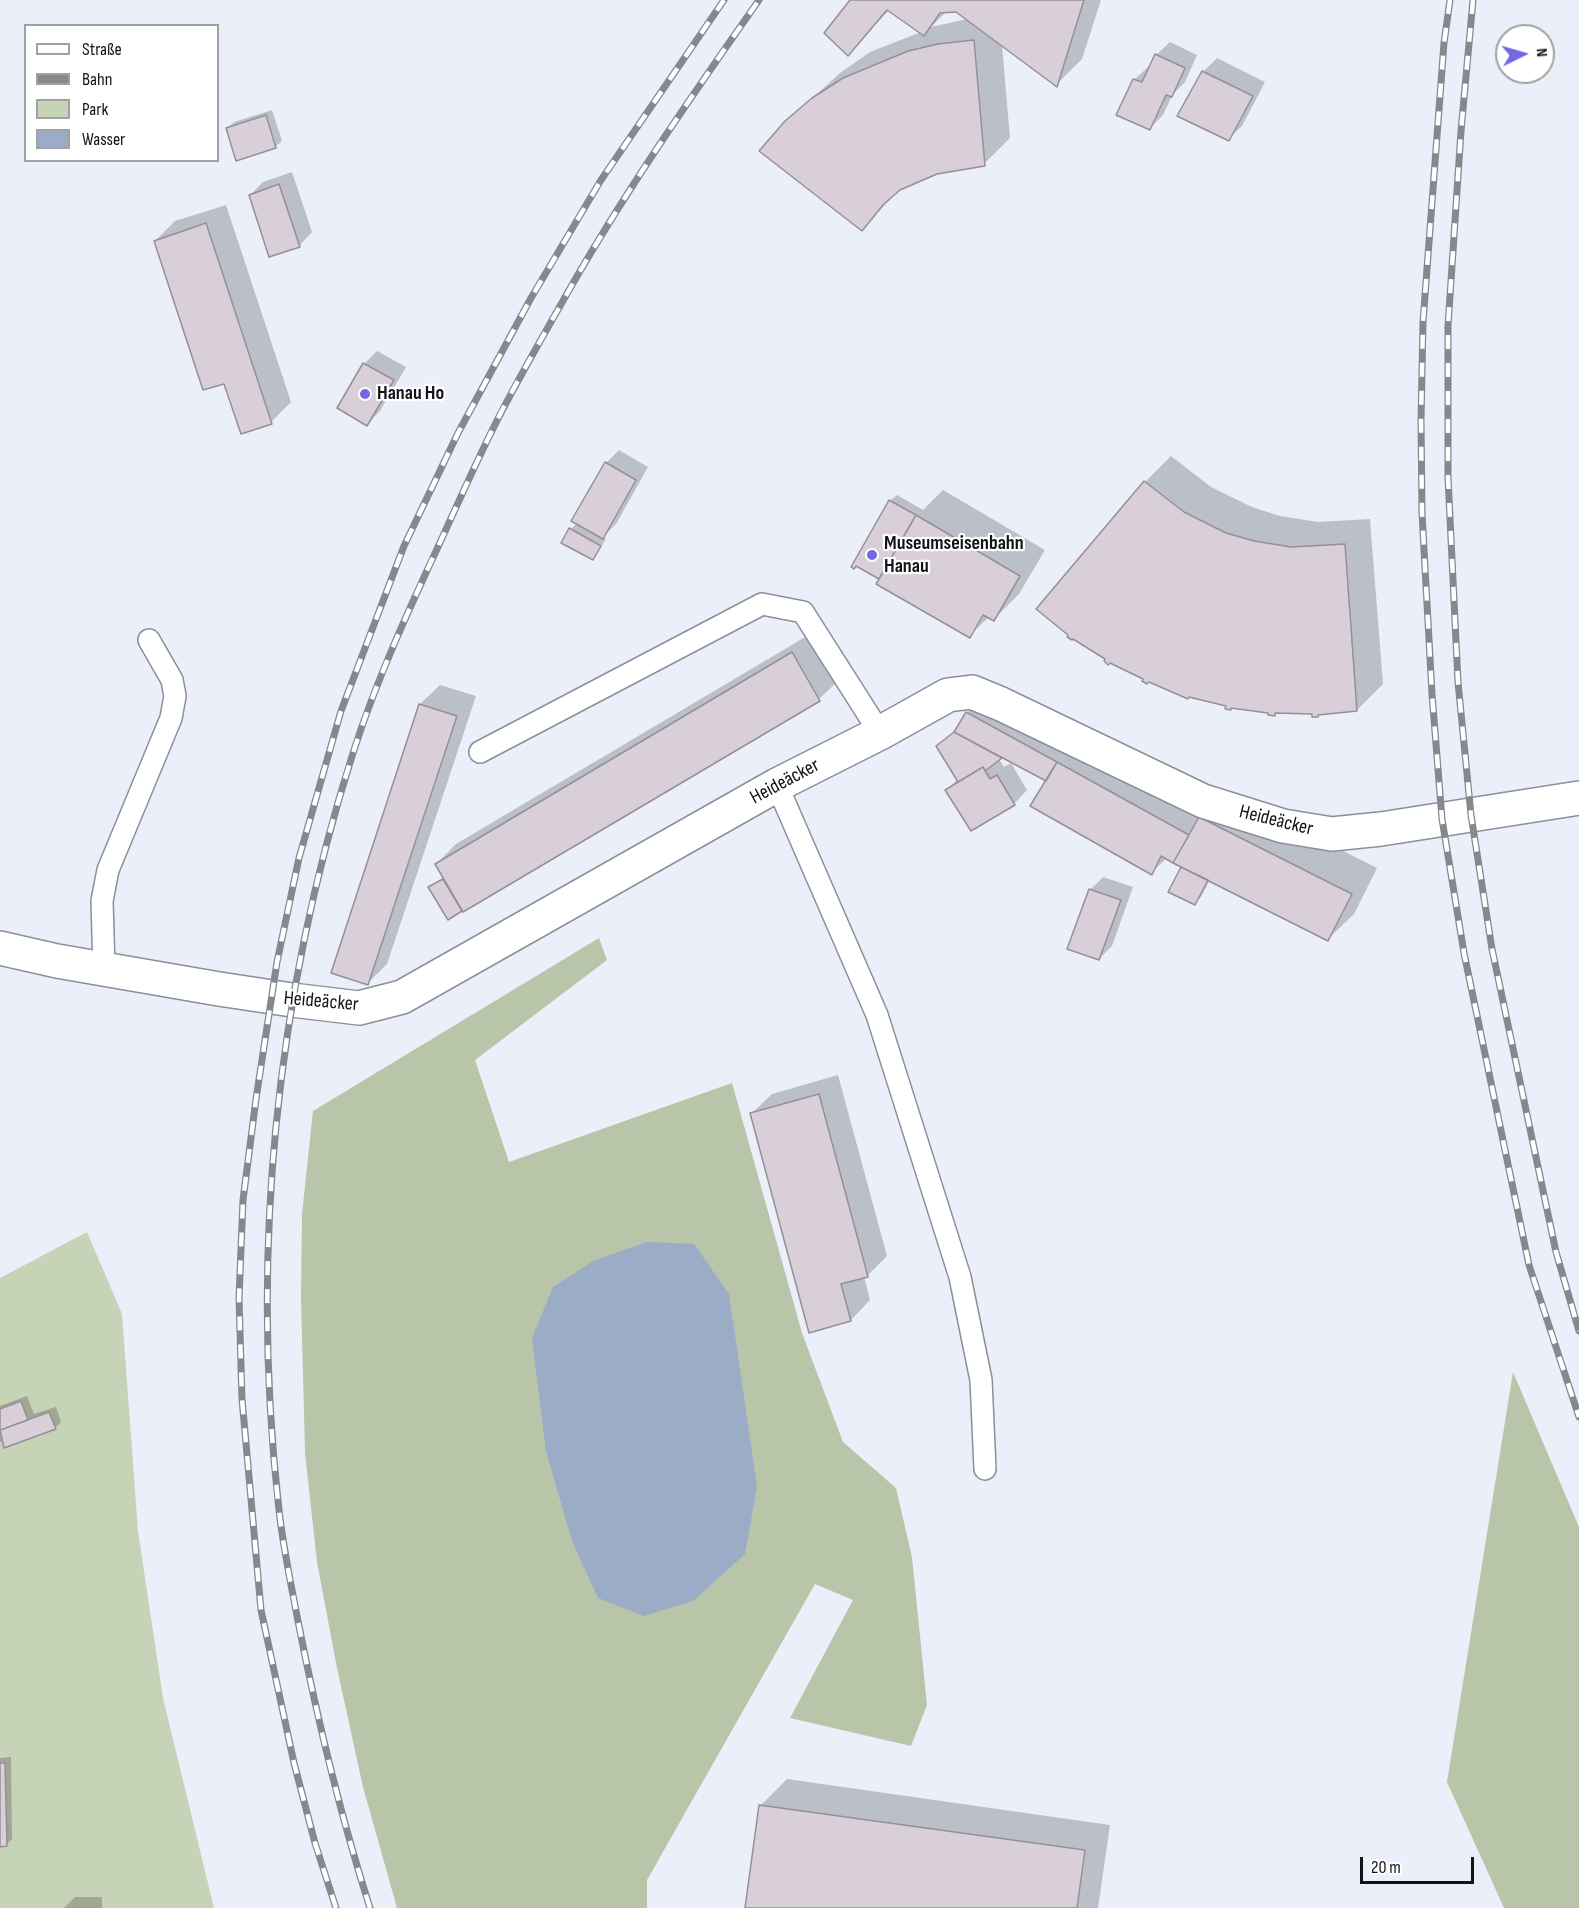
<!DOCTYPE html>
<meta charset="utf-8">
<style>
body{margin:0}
#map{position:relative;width:1579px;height:1908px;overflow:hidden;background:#eaeffa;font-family:"Sofia Sans Condensed",sans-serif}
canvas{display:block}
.legend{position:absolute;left:24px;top:24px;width:195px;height:138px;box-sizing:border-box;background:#fff;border:2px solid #a0a1a2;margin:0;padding:8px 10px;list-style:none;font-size:18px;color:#111316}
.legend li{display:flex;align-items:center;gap:12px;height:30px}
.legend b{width:30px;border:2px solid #a0a1a2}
.north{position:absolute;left:1495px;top:24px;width:60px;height:60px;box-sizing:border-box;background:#fff;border:2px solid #a0a1a2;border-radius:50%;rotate:85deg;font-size:16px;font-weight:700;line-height:24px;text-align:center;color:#111316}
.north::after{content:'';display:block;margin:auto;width:21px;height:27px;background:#7566e1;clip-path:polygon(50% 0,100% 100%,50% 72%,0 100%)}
.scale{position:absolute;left:1360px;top:1857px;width:114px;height:27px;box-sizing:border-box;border:3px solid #111316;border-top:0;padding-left:8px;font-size:18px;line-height:21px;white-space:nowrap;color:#111316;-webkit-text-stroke:4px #fff;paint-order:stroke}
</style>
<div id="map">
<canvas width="1579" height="1908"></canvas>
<ul class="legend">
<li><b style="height:8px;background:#fff"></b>Straße</li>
<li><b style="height:8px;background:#84888f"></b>Bahn</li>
<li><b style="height:16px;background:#c6d3b7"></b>Park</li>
<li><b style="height:16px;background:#9bacc6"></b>Wasser</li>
</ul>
<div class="north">N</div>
<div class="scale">20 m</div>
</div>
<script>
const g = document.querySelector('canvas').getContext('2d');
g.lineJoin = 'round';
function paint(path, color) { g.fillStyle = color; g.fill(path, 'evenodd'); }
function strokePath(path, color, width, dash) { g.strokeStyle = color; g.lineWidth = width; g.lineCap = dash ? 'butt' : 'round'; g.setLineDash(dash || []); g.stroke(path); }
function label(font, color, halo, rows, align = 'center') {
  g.font = font + ' "Sofia Sans Condensed",sans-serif'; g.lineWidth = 4.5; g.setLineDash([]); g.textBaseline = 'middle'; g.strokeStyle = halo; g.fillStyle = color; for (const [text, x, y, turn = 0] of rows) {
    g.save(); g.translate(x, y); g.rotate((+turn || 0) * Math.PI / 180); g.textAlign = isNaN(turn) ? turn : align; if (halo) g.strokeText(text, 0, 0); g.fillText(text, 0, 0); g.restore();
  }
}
paint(new Path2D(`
 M 87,1232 L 122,1314 L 138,1531 L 163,1698 L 214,1908 L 0,1908 L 0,1278 Z`), '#c6d3b7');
paint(new Path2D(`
 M 599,938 L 607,960 L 475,1060 L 509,1162 L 732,1083 L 802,1333 L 843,1442 L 896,1488 L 912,1557 L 927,1705 L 911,1746 L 790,1718 L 853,1600 L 815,1584 L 647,1880 L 647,1908 L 397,1908 L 363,1787 L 337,1668 L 317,1562 L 305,1453 L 301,1298 L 302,1214 L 313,1111 Z
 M 1513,1372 L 1579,1527 L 1579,1908 L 1504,1908 L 1447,1782 Z`), '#b8c5a9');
paint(new Path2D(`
 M 647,1242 L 694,1244 L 729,1294 L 757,1487 L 745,1554 L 693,1601 L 644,1616 L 598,1598 L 572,1541 L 546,1451 L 532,1338 L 553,1287 L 595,1260 Z`), '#9bacc6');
paint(new Path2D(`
 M 852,0 L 1101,0 L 1082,59 L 1056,85 L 1002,45 L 1010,138 L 984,164 L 937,172 L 898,191 L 862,229 L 786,122 L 840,73 L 870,52 L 921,32 L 890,9 L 848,54 ZM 956,10 L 967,19 L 931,27 L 947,11 Z
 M 1170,42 L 1197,55 L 1185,82 L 1173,94 L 1163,115 L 1150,128 L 1134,80 L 1148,67 L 1150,68 L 1156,55 Z
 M 1217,58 L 1265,82 L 1242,126 L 1228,139 L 1179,115 L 1203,72 Z
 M 272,110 L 282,141 L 275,147 L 227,128 L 234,122 Z
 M 292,172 L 312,232 L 299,246 L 250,195 L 263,182 Z
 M 226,205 L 291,402 L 271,422 L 225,382 L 155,241 L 175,221 Z
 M 377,351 L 406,367 L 380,411 L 367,424 L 364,364 Z
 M 619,450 L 648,467 L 616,524 L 603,537 L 606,539 L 598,552 L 592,558 L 571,529 L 577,523 L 606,463 Z
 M 1171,456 L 1211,487 L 1252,507 L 1280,516 L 1318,522 L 1370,519 L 1383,684 L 1357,710 L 1313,713 L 1276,712 L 1274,714 L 1269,712 L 1227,705 L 1149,681 L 1107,659 L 1070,635 L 1038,609 L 1145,482 Z
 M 943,490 L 1045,550 L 1019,594 L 993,620 L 989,617 L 969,636 L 881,579 L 890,501 L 897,495 L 923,510 Z
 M 812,633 L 839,680 L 819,699 L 463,910 L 430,888 L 444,877 L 436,864 L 456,844 Z
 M 440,685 L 476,696 L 387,964 L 367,984 L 420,704 Z
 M 980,700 L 1226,792 L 1377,868 L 1354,914 L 1328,939 L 1210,880 L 1201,897 L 1194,903 L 1182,867 L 1167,858 L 1151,873 L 1047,780 L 1002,756 L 999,759 L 1004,767 L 1011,763 L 1027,790 L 1014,804 L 947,790 L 958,779 L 944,740 L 957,730 L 967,713 Z
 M 1103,877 L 1133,887 L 1112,946 L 1099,959 L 1090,890 Z
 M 838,1075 L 887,1256 L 868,1275 L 864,1276 L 870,1300 L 851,1320 L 752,1113 L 772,1094 Z
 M 27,1396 L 34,1414 L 56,1407 L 61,1422 L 55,1428 L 0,1442 L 0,1406 Z
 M 11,1757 L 12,1839 L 6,1845 L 0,1845 L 0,1758 Z
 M 787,1779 L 1110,1825 L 1098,1908 L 747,1908 L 761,1805 Z
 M 75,1897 L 102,1897 L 102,1908 L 64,1908 Z`), '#0003');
const building = new Path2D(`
 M 850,0 L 1084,0 L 1057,87 L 956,12 L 940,13 L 924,36 L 887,10 L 848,56 L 824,33 Z
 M 974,40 L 985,166 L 937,174 L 900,190 L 883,205 L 862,231 L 759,151 L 785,121 L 812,98 L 843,78 L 908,51 L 938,44 Z
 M 1155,54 L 1185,68 L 1172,97 L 1166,95 L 1150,130 L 1116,115 L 1133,79 L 1142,82 Z
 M 1202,71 L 1253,96 L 1229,141 L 1177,116 Z
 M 266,115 L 276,148 L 236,161 L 226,128 Z
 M 279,184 L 300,247 L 269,257 L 249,195 Z
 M 206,223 L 272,424 L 241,434 L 224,384 L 203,390 L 154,241 Z
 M 363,363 L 394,380 L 367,426 L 337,408 Z
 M 605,462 L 636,480 L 603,539 L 571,521 Z
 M 1144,481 L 1184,512 L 1226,533 L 1254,541 L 1291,547 L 1345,544 L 1357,711 L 1318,715 L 1318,717 L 1312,717 L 1312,714 L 1275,713 L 1275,716 L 1268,715 L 1268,713 L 1231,708 L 1231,710 L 1225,709 L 1226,706 L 1189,697 L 1188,699 L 1149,682 L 1147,684 L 1142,681 L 1143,679 L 1110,663 L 1108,665 L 1104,661 L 1105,659 L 1073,639 L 1072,640 L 1067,637 L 1068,635 L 1036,609 Z
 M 889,500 L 916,515 L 879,579 L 856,566 L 854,569 L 851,567 Z
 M 916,515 L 1020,576 L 994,621 L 983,615 L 970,638 L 876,584 Z
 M 569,528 L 601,546 L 593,560 L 561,543 Z
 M 792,652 L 820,701 L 463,912 L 435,864 Z
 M 419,704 L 457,716 L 368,985 L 331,973 Z
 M 966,712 L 1057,762 L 1046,781 L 954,732 Z
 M 954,732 L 1002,758 L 985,771 L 983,767 L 958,782 L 936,746 Z
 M 1057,762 L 1189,835 L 1173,863 L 1161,856 L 1152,875 L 1030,806 Z
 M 983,767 L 990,779 L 997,775 L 1015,805 L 971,831 L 945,790 Z
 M 1199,817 L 1352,894 L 1328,941 L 1173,863 Z
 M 1181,867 L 1208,880 L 1195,905 L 1168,892 Z
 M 443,879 L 462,911 L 448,920 L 428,887 Z
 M 1089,889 L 1121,900 L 1099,960 L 1067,949 Z
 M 819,1094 L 868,1277 L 841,1284 L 851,1321 L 809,1333 L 750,1113 Z
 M 21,1401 L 28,1420 L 0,1430 L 0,1409 Z
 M 49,1412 L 56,1429 L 4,1448 L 0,1430 Z
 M 0,1763 L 5,1763 L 7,1846 L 0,1847 Z
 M 759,1805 L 1085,1850 L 1077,1908 L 745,1908 Z`);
paint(building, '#d8cfd8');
strokePath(building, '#978e97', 1.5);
const lane = new Path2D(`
 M 480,752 L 762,604 L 803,612 L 880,733
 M 777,785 L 877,1015 L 960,1277 L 981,1380 L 985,1469
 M 104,969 L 102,901 L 108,870 L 171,718 L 175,696 L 172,680 L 149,640`);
const street = new Path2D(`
 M 0,948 L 57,961 L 219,989 L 292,1000 L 359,1008 L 402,997 L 777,785 L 880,733 L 948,695 L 972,692 L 1001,704 L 1203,801 L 1283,826 L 1332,834 L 1381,829 L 1579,798`);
strokePath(lane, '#8b8f9a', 24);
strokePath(street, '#8b8f9a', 36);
strokePath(lane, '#fff', 21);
strokePath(street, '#fff', 33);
const rail = new Path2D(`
 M 1450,0 L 1444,43 L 1423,322 L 1421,420 L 1422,513 L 1432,694 L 1442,819 L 1464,953 L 1529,1265 L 1579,1417
 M 1473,0 L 1461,131 L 1448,326 L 1448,477 L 1458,682 L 1471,815 L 1492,949 L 1556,1252 L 1579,1331
 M 336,1908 L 315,1843 L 294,1763 L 261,1610 L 242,1399 L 239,1298 L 243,1200 L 256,1099 L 277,962 L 299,858 L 341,711 L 404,546 L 458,433 L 531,298 L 601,180 L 724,0
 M 370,1908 C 340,1814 317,1718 298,1621 C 291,1584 283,1547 279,1510 C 250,1255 275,998 353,753 C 377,678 410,607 443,536 C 457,505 471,474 486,443 C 509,394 537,347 564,299 C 622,196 691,97 759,0`);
strokePath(rail, '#84888f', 7);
strokePath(rail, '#fff', 4.5, [14]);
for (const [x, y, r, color] of [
 [365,394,6,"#7566e1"],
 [872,555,6,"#7566e1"]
]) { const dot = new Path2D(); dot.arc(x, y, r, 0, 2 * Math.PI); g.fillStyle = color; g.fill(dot); strokePath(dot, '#fff', 2); }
label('bold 20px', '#111316', '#fff', [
 ["Hanau Ho",377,394],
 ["Museumseisenbahn",884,544],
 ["Hanau",884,567]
], 'left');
label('20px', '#111316', '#fff', [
 ["Heideäcker",785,782,-28],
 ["Heideäcker",1276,821,14],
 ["Heideäcker",321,1002,5]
]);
</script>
